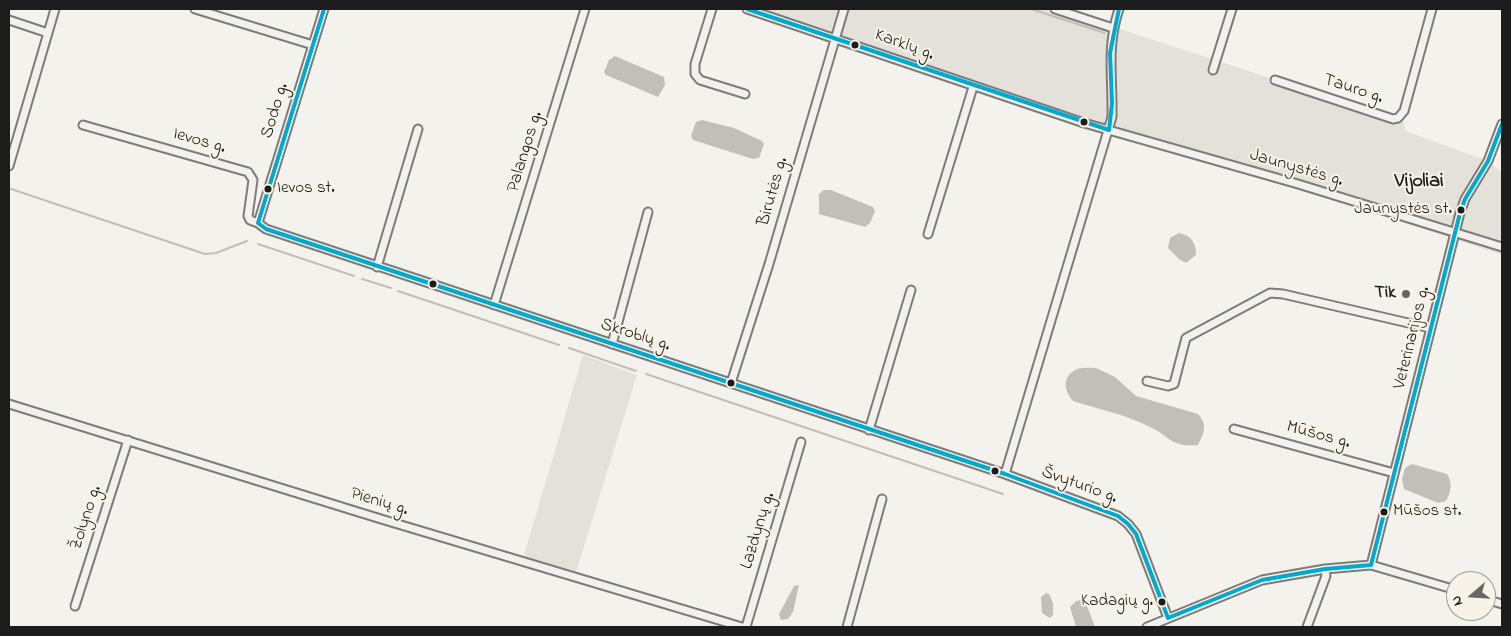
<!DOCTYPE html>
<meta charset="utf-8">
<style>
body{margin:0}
#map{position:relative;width:1511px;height:636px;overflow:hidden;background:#f4f2ec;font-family:"Indie Flower",sans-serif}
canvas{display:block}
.frame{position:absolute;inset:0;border:10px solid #1c1c1c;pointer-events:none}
.north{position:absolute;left:1446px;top:571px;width:50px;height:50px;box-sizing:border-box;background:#f7f3e8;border:1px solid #9f9d96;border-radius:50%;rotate:251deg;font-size:14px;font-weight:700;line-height:20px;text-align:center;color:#1c1c1c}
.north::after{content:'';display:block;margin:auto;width:18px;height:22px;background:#686765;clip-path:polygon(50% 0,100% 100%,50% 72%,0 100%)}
</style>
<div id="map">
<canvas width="1511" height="636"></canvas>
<div class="frame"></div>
<div class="north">N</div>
</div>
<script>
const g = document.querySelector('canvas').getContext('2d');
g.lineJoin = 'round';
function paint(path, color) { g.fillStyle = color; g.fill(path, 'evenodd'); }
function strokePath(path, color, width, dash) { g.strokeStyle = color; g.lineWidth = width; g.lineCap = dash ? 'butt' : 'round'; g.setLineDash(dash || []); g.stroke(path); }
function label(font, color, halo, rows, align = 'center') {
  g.font = font + ' "Indie Flower",sans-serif'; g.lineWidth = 4; g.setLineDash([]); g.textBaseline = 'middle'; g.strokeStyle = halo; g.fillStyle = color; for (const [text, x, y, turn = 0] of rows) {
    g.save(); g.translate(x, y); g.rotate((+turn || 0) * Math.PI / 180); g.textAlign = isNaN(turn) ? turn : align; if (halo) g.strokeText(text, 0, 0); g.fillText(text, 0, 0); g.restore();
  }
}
paint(new Path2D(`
 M 747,9 L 1048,9 L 1108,29 L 1117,28 L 1404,122 L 1405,131 L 1488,161 L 1502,172 L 1502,255 L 1375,213 L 1129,137 Z
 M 583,355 L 637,375 L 576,572 L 523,559 Z`), '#e4e1da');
paint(new Path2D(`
 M 615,56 L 664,77 L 665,85 L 658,97 L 606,75 L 604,72 L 609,60 Z
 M 702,120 L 734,128 L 762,141 L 764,144 L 759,158 L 753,159 L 693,140 L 691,136 L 696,122 Z
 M 824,190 L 831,190 L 873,207 L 875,211 L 870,223 L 865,227 L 819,214 L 819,194 Z
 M 1179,233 C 1192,236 1196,243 1196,255 L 1186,263 L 1179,259 L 1168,248 L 1170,238 Z
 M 1096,368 L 1115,377 L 1136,396 L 1198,414 C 1208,425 1204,433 1198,445 C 1170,447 1172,438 1152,428 C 1128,415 1098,409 1073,401 C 1064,391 1062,377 1075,370 C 1081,367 1090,368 1096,368 Z
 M 1412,464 L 1447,474 C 1453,484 1451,491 1446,501 L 1438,503 L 1404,489 L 1402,479 L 1405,468 Z
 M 799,585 L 793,612 L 788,619 L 781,620 L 779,614 L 794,586 Z
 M 1046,593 L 1049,594 L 1053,603 L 1053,615 L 1050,618 L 1042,613 L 1041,597 Z
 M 1081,600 L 1087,606 L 1095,627 L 1076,627 L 1070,607 L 1076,601 Z`), '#c2bfb8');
strokePath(new Path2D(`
 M 1031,9 L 1105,33
 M 11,189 L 205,254 L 216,253 L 247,241
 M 258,244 L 354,276
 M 362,279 L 391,288
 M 398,291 L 559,345
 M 569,348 L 636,371
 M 646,374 L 1003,494`), '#c2bfb8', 2);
const street = new Path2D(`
 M 195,9 L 313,45
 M 712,9 L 695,64 L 695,74 L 700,80 L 745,94
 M 747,9 L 1084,123 L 1298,184 L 1502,247
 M 1055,9 L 1113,28
 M 9,20 L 48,33
 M 1213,70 L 1232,9
 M 1275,80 L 1393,119 L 1398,118 L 1404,111 L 1432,9
 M 83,125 L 248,172 L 253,180 L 248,216 L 250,220 L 258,223 L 266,229 L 1005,474 L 1118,516 L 1128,524 L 1136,534 L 1168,618
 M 9,166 L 55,9
 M 258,223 L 324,9
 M 928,234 L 973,87
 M 377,267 L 418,129
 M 494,305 L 585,9
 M 612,344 L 648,212
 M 1147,381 L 1168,386 L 1174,384 L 1186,338 L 1270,293 L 1283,294 L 1430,328
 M 731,383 L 769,264 L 844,9
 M 9,404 L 381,519 L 742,627
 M 1234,429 L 1394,473
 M 869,430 L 911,290
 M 1005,474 L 1112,117 C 1113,77 1106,48 1119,9
 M 1371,565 L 1460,213 L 1465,199 L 1488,161 L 1502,124
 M 1486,599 L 1502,604
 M 75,606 L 128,440
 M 746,627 L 801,442
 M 847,627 L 882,499
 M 1147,627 L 1262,580 L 1325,569 L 1371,565 L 1456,590
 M 1307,627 L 1326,576 L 1325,569`);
strokePath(street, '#7d7c7a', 11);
strokePath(street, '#f2f1ed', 7);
strokePath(new Path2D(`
 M 747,9 L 1109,130
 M 1109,130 L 1112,104 L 1110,53 L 1119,9
 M 258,223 L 266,229 L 1005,474 L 1118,516 L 1128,524 L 1136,534 L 1168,618
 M 258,223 L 324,9
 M 1371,565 L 1460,213 L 1465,199 L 1488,161 L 1502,124
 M 1168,618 L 1262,580 L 1325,569 L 1371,565`), '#00a9ce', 4);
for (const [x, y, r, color] of [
 [855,45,4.5,"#1c1c1c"],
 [1084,122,4.5,"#1c1c1c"],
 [268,189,4.5,"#1c1c1c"],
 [1461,210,4.5,"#1c1c1c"],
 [433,284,4.5,"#1c1c1c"],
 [1406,294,5,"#686765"],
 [731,383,4.5,"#1c1c1c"],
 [995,471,4.5,"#1c1c1c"],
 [1384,512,4.5,"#1c1c1c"],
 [1162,602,4.5,"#1c1c1c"]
]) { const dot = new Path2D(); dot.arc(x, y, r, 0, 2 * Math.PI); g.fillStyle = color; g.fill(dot); strokePath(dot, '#f7f3e8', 2); }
label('17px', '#1c1c1c', '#f7f3e8', [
 ["Ievos st.",277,189],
 ["Jaunystės st.",1452,210,"right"],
 ["Mūšos st.",1393,512],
 ["Kadagių g.",1153,602,"right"]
], 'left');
label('18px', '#1c1c1c', '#f7f3e8', [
 ["Karklų g.",904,46,20],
 ["Tauro g.",1353,90,18],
 ["Sodo g.",276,111,-73],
 ["Ievos g.",199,142,16],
 ["Palangos g.",526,152,-73],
 ["Jaunystės g.",1296,169,16],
 ["Birutės g.",774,192,-74],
 ["Skroblų g.",635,336,18],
 ["Veterinarijos g.",1413,338,-76],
 ["Mūšos g.",1318,436,15],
 ["Švyturio g.",1079,486,20],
 ["Pienių g.",379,503,17],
 ["Žolyno g.",87,518,-72],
 ["Lazdynų g.",759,531,-73]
]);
label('bold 18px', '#1c1c1c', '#f7f3e8', [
 ["Tik",1396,294]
], 'right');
label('bold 20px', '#1c1c1c', '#f7f3e8', [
 ["Vijoliai",1419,183]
]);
</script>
